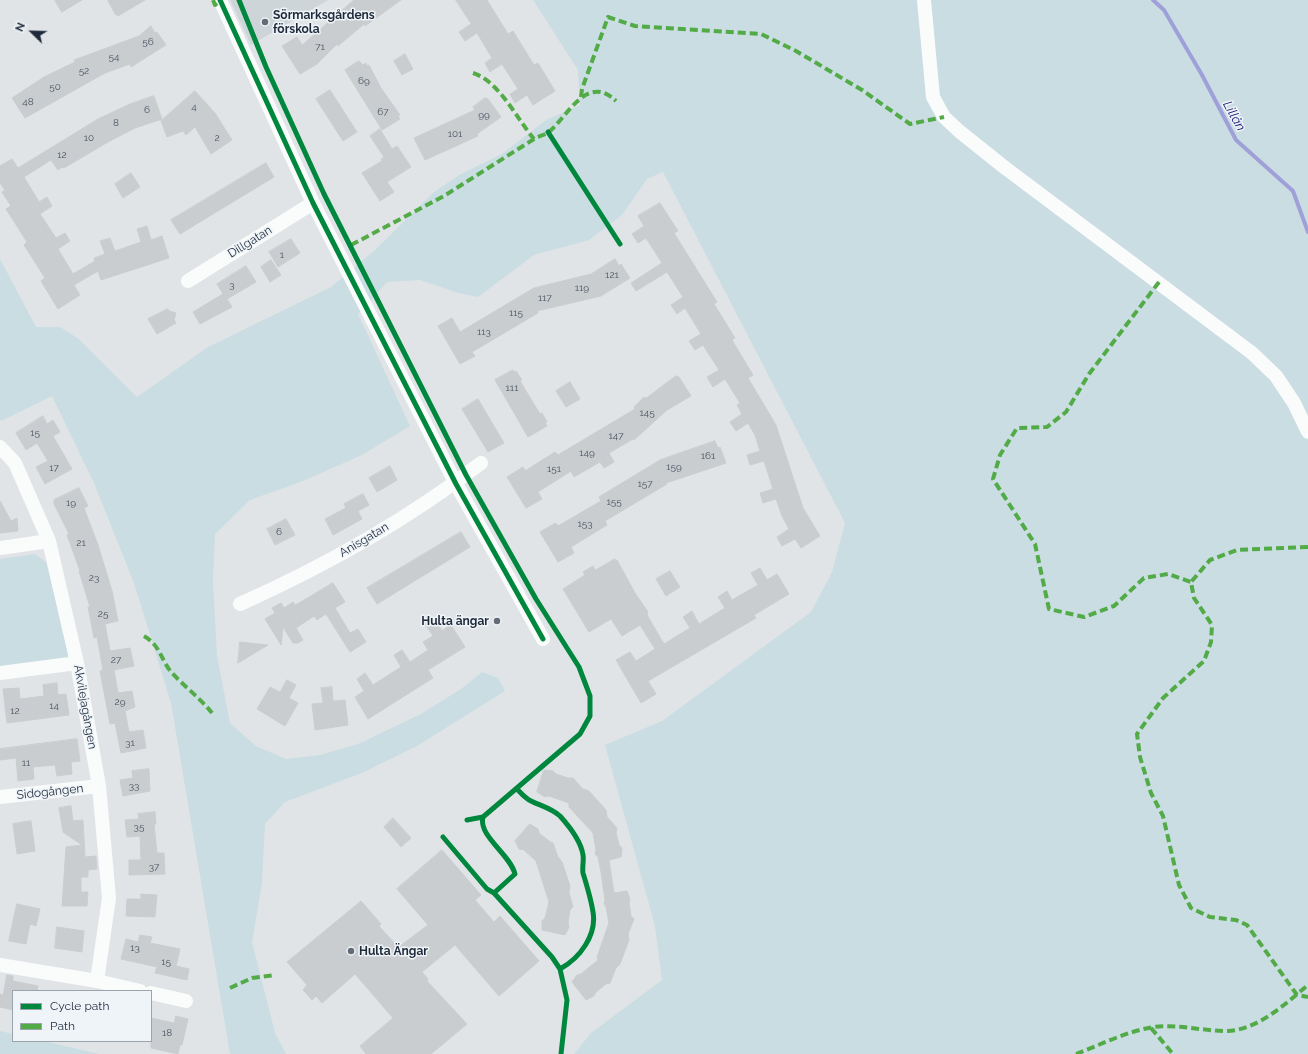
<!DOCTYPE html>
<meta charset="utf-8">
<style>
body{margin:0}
#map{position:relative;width:1308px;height:1054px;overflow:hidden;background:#e1e4e7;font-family:Raleway,sans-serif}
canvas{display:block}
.legend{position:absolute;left:12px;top:990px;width:140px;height:52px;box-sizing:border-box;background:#eef4f7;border:1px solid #9ba3ac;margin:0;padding:5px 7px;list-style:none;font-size:12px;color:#1f2a3b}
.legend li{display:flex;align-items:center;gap:8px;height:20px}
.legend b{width:20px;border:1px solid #9ba3ac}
.north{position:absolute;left:12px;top:12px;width:40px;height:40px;-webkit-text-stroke:3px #eef4f7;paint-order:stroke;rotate:293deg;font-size:11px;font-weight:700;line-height:16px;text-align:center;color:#1f2a3b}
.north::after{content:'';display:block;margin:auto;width:14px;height:18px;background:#1f2a3b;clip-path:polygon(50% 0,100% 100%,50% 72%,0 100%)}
</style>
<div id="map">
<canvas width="1308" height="1054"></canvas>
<ul class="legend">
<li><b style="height:5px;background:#00873e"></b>Cycle path</li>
<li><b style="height:5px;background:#52ab46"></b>Path</li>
</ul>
<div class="north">N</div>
</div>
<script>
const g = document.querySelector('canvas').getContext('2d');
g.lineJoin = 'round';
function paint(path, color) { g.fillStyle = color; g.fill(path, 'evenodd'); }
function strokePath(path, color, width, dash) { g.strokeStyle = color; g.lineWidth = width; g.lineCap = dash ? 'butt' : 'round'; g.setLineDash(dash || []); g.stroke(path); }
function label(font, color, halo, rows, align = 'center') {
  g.font = font + ' Raleway,sans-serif'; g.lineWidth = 3; g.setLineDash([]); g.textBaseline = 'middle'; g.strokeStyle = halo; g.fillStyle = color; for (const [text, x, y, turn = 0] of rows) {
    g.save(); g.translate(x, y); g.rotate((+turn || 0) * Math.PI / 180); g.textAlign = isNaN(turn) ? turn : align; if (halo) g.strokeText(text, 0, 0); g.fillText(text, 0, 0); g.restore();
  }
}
paint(new Path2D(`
 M 230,0 L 328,0 L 251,45 Z`), '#ced5d9');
paint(new Path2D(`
 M 533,0 L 1308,0 L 1308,1054 L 574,1054 L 591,1033 L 662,980 L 655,926 L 605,745 L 662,721 L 811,612 L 832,572 L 845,523 L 663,172 L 647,179 L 622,215 L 589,240 L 534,255 L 478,297 L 458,293 L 420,280 L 387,282 L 358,314 L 410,426 L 362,455 L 303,481 L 250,500 L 215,534 L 213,581 L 217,656 L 230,723 L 256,746 L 286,759 L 320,755 L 358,744 L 421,714 L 461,689 L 482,672 L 498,678 L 505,691 L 417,746 L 362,773 L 285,802 L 265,824 L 262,883 L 252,942 L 275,1033 L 286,1054 L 230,1054 L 171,703 L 134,583 L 94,483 L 52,396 L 1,421 L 0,419 L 0,259 L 36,327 L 60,327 L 79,339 L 137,397 L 208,347 L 331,287 L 375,250 L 433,193 L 459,175 L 502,154 L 546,120 L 580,105 L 578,70 Z
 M 35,554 L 46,562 L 65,633 L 69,659 L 0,667 L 0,559 Z
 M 0,1031 L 13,1034 L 13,1041 L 43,1041 L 99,1054 L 0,1054 Z`), '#c9dde2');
strokePath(new Path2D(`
 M 1153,0 L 1164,10 L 1202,75 L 1236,140 L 1293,191 L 1308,232`), '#a0a0d9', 4);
const building = new Path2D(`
 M 55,0 L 82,0 L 62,12 Z
 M 108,0 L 145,0 L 118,16 L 117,14 L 116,15 Z
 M 354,0 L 401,0 L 365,26 L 364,24 L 338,46 L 337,44 L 317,64 L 300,74 L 282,46 L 297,37 L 302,45 Z
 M 456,0 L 487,0 L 508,34 L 513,31 L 534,65 L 538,63 L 555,91 L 533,105 L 527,95 L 515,103 L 510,94 L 518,89 L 502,64 L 490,72 L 485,63 L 492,58 L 477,33 L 465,41 L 459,32 L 471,24 Z
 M 151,26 L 155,33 L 157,32 L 166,45 L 131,67 L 130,64 L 105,73 L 25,118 L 12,98 L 44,77 L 75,62 L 74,60 L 139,36 Z
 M 405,54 L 413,69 L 402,75 L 394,61 Z
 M 359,61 L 363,65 L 366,63 L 367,66 L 369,65 L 381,88 L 400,115 L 398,116 L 400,119 L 382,130 L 345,70 Z
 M 330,90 L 357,132 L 343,141 L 316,99 Z
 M 195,91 L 215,113 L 232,140 L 211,154 L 195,127 L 186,135 L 183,131 L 167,137 L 161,121 Z
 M 154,96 L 162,119 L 135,128 L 108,142 L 64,168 L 62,167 L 58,170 L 51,160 L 24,177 L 39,202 L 47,197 L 52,206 L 40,214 L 56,238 L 65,233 L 70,241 L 58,249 L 73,274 L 95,261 L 94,258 L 105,254 L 100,241 L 110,238 L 115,251 L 141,242 L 137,229 L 147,226 L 151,240 L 162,236 L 169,258 L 101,280 L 98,271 L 74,285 L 80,295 L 58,309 L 41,281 L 45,278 L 24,245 L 27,242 L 6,209 L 11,206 L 2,192 L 5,190 L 0,183 L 0,166 L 12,159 L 18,168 L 98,119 L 130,104 Z
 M 485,98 L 488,99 L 501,117 L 477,134 L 478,136 L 425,160 L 414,138 L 475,110 L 473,107 Z
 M 380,129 L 392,149 L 397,146 L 411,167 L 387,182 L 394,192 L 380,201 L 362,173 L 382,161 L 381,159 L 384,157 L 370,136 Z
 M 266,163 L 274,177 L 180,234 L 171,220 Z
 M 131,173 L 140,187 L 123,198 L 115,184 Z
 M 660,203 L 678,231 L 674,233 L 717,302 L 714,304 L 735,338 L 732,340 L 753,375 L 748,378 L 776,425 L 803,508 L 820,536 L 801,548 L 795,539 L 782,546 L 777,537 L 789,529 L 782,516 L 776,499 L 763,503 L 760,493 L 773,489 L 764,461 L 750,465 L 747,455 L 760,451 L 755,435 L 748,423 L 736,431 L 730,422 L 742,414 L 737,405 L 740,403 L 725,379 L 713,387 L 707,377 L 719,370 L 703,345 L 695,350 L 689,341 L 701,334 L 685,308 L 677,314 L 671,305 L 683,297 L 667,272 L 636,291 L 631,283 L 662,263 L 646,238 L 638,243 L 632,234 L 644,226 L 638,216 Z
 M 291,239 L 300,253 L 278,267 L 269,252 Z
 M 615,259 L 619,266 L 621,264 L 630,278 L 601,296 L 537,311 L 538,313 L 472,352 L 475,356 L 460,364 L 438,326 L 452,318 L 460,332 L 534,288 L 591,274 Z
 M 271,260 L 281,275 L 270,282 L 261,267 Z
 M 246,266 L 256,282 L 227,299 L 232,307 L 200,324 L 193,312 L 223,294 L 217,284 Z
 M 168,309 L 169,311 L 176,313 L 174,320 L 176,323 L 157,334 L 148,319 Z
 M 513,370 L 514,372 L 516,371 L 522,380 L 520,381 L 540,414 L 542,413 L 547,422 L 545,423 L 547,426 L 528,437 L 495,380 Z
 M 676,376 L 679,377 L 691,396 L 667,410 L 634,440 L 633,439 L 609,453 L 614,462 L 604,468 L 600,462 L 574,477 L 571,471 L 538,492 L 542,499 L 526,508 L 507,477 L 523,467 L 525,471 L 555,452 L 558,455 L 588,437 L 635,409 L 634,407 L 644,397 L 646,398 Z
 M 570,382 L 580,399 L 566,407 L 556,391 Z
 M 478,399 L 504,443 L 488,452 L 462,409 Z
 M 43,416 L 47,424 L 53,420 L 60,432 L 53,436 L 72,469 L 45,484 L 36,467 L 48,461 L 37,443 L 26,450 L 16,433 Z
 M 715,441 L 718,448 L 720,447 L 726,463 L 666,483 L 667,484 L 605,521 L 607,525 L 571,547 L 574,553 L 558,562 L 540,532 L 556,523 L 558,526 L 601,501 L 599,497 L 660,460 Z
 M 390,466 L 397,480 L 377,492 L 369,478 Z
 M 79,488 L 88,506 L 84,508 L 98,545 L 112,591 L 118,621 L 105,624 L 110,651 L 130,648 L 134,666 L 114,670 L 118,693 L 132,691 L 135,707 L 125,711 L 129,732 L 143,730 L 146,748 L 121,753 L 115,723 L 110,724 L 100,671 L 103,670 L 97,637 L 94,638 L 88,607 L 90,607 L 79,571 L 80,571 L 67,535 L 69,534 L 54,504 L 54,500 Z
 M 363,494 L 369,505 L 358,511 L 362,519 L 333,535 L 325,519 L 346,508 L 344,504 Z
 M 0,501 L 11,521 L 17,518 L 18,531 L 0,533 Z
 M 286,519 L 295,535 L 275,545 L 267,529 Z
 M 461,532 L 470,547 L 377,604 L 367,588 Z
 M 615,559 L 616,561 L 617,560 L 635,593 L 648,612 L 647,615 L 664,644 L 690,628 L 683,617 L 692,611 L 699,624 L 725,608 L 718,597 L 727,591 L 732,600 L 758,585 L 751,573 L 760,568 L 767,580 L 777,574 L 789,594 L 754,615 L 756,618 L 648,681 L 656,694 L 641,703 L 616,660 L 630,652 L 636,661 L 655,649 L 640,625 L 622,636 L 611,619 L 589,632 L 563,589 L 585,575 L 583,572 L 593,566 L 595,570 Z
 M 670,571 L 680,587 L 666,596 L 656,579 Z
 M 333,583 L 345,602 L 335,608 L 350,633 L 358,629 L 366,642 L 350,652 L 326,614 L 317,620 L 314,616 L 296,628 L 303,640 L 298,643 L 293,643 L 283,627 L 281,645 L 265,619 L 275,613 L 272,608 L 281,603 L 284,608 L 293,602 L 295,605 Z
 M 434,618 L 442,631 L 451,625 L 465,647 L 428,670 L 433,678 L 368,719 L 355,697 L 364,691 L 357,679 L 365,673 L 373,685 L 401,667 L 394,655 L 402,650 L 410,662 L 428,650 L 423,642 L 433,636 L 425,624 Z
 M 240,642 L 268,645 L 238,663 Z
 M 287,680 L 296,685 L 289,698 L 298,703 L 285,726 L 257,709 L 270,687 L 280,692 Z
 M 57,683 L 58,695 L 66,694 L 69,715 L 7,723 L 3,689 L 19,688 L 20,699 L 44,696 L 43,685 Z
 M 332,687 L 333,701 L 345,700 L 348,725 L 315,730 L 312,704 L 323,703 L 321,688 Z
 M 77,739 L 80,761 L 71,762 L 72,774 L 57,776 L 55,765 L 33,767 L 34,779 L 18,781 L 16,758 L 0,760 L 0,749 Z
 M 149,769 L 150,791 L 123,796 L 120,780 L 133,778 L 132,771 Z
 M 544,770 L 553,771 L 556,774 L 568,778 L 573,778 L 583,789 L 589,791 L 606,810 L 607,817 L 617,828 L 616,832 L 619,845 L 622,848 L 621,857 L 609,860 L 614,893 L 627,891 L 630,899 L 629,903 L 631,916 L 634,919 L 628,934 L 629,940 L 620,964 L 616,968 L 610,983 L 606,984 L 596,992 L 594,996 L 586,1000 L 572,982 L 577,975 L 581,974 L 598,960 L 597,957 L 609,923 L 606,907 L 604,904 L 605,900 L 601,872 L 598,857 L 595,854 L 596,850 L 593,833 L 569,807 L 569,803 L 549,796 L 545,797 L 537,792 Z
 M 71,806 L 73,821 L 83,820 L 85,857 L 96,856 L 97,869 L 88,870 L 88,877 L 81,877 L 81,892 L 88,892 L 87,906 L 62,906 L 66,847 L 82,845 L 63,832 L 59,808 Z
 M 155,812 L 156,824 L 154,824 L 157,853 L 164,853 L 165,874 L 129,875 L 129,860 L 141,860 L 140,836 L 127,837 L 125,820 L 139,819 L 138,814 Z
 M 393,818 L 411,838 L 401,847 L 384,827 Z
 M 31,821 L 35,851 L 17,854 L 13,824 Z
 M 530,824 L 538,829 L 539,833 L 549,841 L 553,843 L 558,857 L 562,862 L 570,886 L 569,892 L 573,907 L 570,910 L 568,923 L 569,927 L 565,935 L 542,930 L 542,921 L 545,918 L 549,902 L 536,861 L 524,850 L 519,849 L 515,841 Z
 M 442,850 L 481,895 L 475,900 L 494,922 L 500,916 L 539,961 L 499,996 L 455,945 L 422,972 L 428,979 L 427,981 L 467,1024 L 431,1054 L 366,1054 L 360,1046 L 393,1018 L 355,974 L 322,1003 L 316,996 L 312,1000 L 303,990 L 307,985 L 287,962 L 361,901 L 381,924 L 379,926 L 397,946 L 399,945 L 400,946 L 428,925 L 397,889 Z
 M 141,894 L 157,895 L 155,917 L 126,916 L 127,899 L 141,899 Z
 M 17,904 L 40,909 L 36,926 L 30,924 L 26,944 L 9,941 Z
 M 57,927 L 84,931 L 82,952 L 55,948 Z
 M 140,935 L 152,937 L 150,943 L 180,949 L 176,966 L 189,969 L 187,980 L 155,973 L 157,967 L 121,959 L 126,939 L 138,942 Z
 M 7,975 L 13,976 L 13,981 L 38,986 L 37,991 L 13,991 L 13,1010 L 0,1007 L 0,994 L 3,995 Z
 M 176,1016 L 188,1019 L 182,1045 L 180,1045 L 178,1054 L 151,1048 L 151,1018 L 174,1023 Z`);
paint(building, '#cacdd0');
strokePath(building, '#cacdd0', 1);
strokePath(new Path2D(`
 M 220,0 L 313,203 L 456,484 L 543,639
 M 924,0 L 933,97 L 944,117 L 959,131 L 1004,167 L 1252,353 L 1276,376 L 1294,403 L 1308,432
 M 188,281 L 313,203
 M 0,447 L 15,463 L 49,541 L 77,663 L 99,786 L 109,898 L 97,981
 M 0,548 L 49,541
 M 240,604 C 325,566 407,520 481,463
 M 0,673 L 77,663
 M 0,797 L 99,786
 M 0,965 L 97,981 L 140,991
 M 151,993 L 186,1001`), '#fafbfb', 14);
strokePath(new Path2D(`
 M 213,0 L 215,5 L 222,0
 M 473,73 C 499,81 517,119 534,139
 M 581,97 L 582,89 L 608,17 L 635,26 L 761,34 L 796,51 L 862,90 L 910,124 L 944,117
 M 351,245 L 444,196 L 534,139 C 539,136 545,135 549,132 C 568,116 587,73 616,101
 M 1159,282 L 1089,374 L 1066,412 L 1047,427 L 1017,428 L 1000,455 L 993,479 L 1035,544 L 1049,609 L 1084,617 L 1114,606 L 1144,578 L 1168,574 L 1191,582
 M 1308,547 L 1237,550 L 1210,560 L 1191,582 L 1194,598 L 1212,625 L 1211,642 L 1204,661 L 1163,698 L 1137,734 L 1140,757 L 1151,793 L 1163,816 L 1179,885 L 1191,908 L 1210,917 L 1236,920 L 1247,925 L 1297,995 L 1308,997
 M 144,636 C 161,646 160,659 172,673 C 185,687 200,698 212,713
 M 230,988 L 252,978 L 275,975
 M 1151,1028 L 1173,1054
 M 1076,1054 C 1100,1045 1127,1031 1154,1027 C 1179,1024 1202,1031 1227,1031 C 1258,1030 1285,1004 1308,985`), '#52ab46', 4, [8, 4]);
strokePath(new Path2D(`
 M 220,0 L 313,203 L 456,484 L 543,639
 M 239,0 L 266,67 L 324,194 L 466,475 L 536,599 L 579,667 L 590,696 L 590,716 L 580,734 L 483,817 L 467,820
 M 548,132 L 620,244
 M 517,789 C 521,793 525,798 531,801 C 541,806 551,808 560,816 C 569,826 581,841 583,855 C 584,861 582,867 583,873 C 587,886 591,899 593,912 C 597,935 580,958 560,969
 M 483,817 C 478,836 510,854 515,874 L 494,893
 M 443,837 L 487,889 L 494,893 L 552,957 L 560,969 L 567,1000 L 561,1054`), '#00873e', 5);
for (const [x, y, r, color] of [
 [265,22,4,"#636b77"],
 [497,621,4,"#636b77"],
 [351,951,4,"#636b77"]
]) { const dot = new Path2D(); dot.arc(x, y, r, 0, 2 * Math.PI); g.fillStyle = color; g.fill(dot); strokePath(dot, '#eef4f7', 1.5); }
label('10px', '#4a5461', null, [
 ["56",148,42],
 ["71",320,47],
 ["54",114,57],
 ["52",84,71],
 ["69",364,81],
 ["50",55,87],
 ["48",28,102],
 ["4",194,107],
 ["6",147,110],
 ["67",383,112],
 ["99",484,115],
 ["8",116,123],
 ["101",455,134],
 ["10",89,138],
 ["2",217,138],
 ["12",62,155],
 ["1",282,255],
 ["121",612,275],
 ["3",232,285],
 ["119",582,288],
 ["117",545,298],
 ["115",516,313],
 ["113",484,332],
 ["111",512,388],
 ["145",647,413],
 ["15",35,433],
 ["147",616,436],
 ["149",587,453],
 ["161",708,456],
 ["159",674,467],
 ["17",54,468],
 ["151",554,469],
 ["157",645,484],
 ["155",614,502],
 ["19",71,503],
 ["153",585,524],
 ["6",279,532],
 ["21",81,543],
 ["23",94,578],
 ["25",103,614],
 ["27",116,660],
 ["29",120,702],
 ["14",54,706],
 ["12",15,711],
 ["31",130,743],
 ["11",26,763],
 ["33",134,786],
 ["35",139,827],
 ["37",154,867],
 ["13",135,948],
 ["15",166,962],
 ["18",167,1033]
]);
label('bold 12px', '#1f2a3b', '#eef4f7', [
 ["Sörmarksgårdens",273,15],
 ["förskola",273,29],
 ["Hulta ängar",489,621,"right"],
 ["Hulta Ängar",359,951]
], 'left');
label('12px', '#1f2a3b', '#eef4f7', [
 ["Dillgatan",250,242,-32],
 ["Anisgatan",364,540,-31],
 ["Akvilejagången",85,707,80],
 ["Sidogången",50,792,-6]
]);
label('italic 13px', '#1a1779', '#eef4f7', [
 ["Lillån",1234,116,61]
]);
</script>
